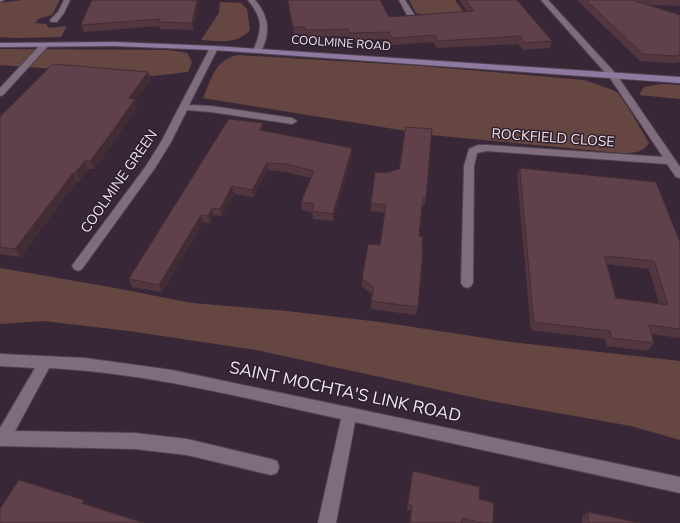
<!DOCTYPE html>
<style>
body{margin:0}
canvas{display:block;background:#382837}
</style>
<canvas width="680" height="523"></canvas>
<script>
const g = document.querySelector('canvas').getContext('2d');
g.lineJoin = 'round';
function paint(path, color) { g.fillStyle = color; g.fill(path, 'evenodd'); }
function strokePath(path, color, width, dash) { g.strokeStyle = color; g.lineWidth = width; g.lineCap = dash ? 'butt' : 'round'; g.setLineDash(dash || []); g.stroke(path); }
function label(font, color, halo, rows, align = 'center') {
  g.font = font + ' "Nunito Sans",sans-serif'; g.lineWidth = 3; g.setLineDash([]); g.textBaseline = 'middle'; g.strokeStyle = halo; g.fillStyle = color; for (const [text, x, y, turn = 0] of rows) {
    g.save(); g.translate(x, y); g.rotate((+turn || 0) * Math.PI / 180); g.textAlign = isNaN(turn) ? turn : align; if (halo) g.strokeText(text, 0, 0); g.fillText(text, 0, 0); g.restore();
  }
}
paint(new Path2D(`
 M 22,0 L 59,0 L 59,2 L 52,15 L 38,19 L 35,23 L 46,24 L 49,28 L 67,26 L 61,37 L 15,38 L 0,37 L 0,3 Z
 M 409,0 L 455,0 L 468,18 L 429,16 L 416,13 Z
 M 220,2 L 241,3 L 247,9 L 250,30 C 238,45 218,41 201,40 L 219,13 Z
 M 0,49 L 169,50 L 187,53 L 192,62 L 188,72 L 153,76 L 0,65 Z
 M 237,55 L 422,66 L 584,80 L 613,90 L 618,93 L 629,109 L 649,143 C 642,154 632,153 620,153 L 431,135 L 203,98 C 212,78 214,61 237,55 Z
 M 661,84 L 680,85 L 680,99 L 639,95 L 644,87 Z
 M 0,268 L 110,287 L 192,303 L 287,311 L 380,322 L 511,342 L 680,361 L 680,440 L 631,426 L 490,401 L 256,350 L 129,331 L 44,321 L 0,324 Z`), '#664641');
const street = new Path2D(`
 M 0,0 L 4,0 L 0,2 Z
 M 64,0 L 70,0 L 64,13 L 57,22 L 51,22 L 50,20 L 58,12 Z
 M 248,0 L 255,0 C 269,16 271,34 260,53 L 257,53 L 253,51 C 263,28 263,19 248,0 Z
 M 399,0 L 405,0 L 417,19 L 416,21 L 410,21 Z
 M 541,0 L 548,0 L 616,74 L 680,167 L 680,178 L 676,177 L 667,164 L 487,151 L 477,153 L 474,166 L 473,283 L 471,286 L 467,288 L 463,286 L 461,283 L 464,166 L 469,149 L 478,145 L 487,145 L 663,157 L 610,78 Z
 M 42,43 L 45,43 L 49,45 L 3,95 L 0,96 L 0,88 Z
 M 211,46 L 214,46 L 218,48 L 189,105 L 211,106 L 292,118 L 297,121 L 292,124 L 211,112 L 187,110 L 171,142 L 155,168 L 82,269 L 78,271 L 74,269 L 72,266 L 74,263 L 146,166 L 161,142 Z
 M 0,354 L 85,358 L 172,370 L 680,477 L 680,493 L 355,422 L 336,523 L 318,523 L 341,419 C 244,398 148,373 49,368 L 15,431 L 135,433 L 187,439 L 271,459 L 277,461 L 279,467 L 277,473 L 271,475 L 187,455 L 135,449 L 0,446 L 0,428 L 35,368 L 0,366 Z`);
const secondary = new Path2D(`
 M 115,42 L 214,46 L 680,77 L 680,83 L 214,50 L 115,46 L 0,47 L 0,43 Z`);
strokePath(street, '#514451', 2);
strokePath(secondary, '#514451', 2);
paint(street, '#7f6d7e');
paint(secondary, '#8e7aa0');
paint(new Path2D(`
 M 199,0 L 193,30 L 160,29 L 159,26 L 84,32 L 81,25 Z
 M 288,0 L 380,0 L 389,17 L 468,12 L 459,0 L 517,0 L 552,41 L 550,48 L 523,50 L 518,44 L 437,48 L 434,42 L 391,45 L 388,39 L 349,40 L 348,36 L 306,37 L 305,34 L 294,34 Z
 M 577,0 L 680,0 L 680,6 L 648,5 L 680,15 L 680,62 L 672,63 L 640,61 Z
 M 151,79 L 135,100 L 137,107 L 112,144 L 94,169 L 88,169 L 79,181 L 77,181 L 20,257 L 0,254 L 0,117 Z
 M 264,131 L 352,156 L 333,221 L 313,219 L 312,212 L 302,210 L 301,202 L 311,178 L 286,172 L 268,170 L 253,197 L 234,194 L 222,216 L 214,215 L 210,223 L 203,222 L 162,292 L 132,287 L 129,279 Z
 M 520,168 L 680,242 L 680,338 L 651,334 L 654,343 L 648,351 L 607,346 L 605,339 L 531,330 L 517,175 ZM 607,264 L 649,269 L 659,303 L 616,298 Z
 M 399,169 L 426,198 L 424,206 L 422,206 L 419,236 L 422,251 L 418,307 L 416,315 L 371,309 L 372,294 L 362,287 L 362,279 L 380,245 L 385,213 L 371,211 L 371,203 L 385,173 Z
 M 413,471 L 479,499 L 493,523 L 409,523 L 411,511 L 407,510 L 412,477 Z
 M 588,512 L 640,523 L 582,523 L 582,517 Z`), '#533740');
paint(new Path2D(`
 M 197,0 L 199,0 L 193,30 L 192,23 Z
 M 148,72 L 151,79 L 135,100 L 137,107 L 112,144 L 94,169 L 90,161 L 129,98 Z
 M 263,123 L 264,131 L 260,130 Z
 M 352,148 L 352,156 L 333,221 L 333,214 Z
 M 85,161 L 88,169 L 79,181 L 75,173 Z
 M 267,163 L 268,170 L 253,197 L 252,190 Z
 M 73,173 L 77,181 L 20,257 L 15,249 Z
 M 232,186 L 234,194 L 222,216 L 220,209 Z
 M 212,208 L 214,215 L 210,223 L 208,216 Z
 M 201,215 L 203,222 L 162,292 L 159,285 Z
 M 84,500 L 90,506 L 82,503 Z`), '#432d34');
const building = new Path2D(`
 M 92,0 L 197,0 L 192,23 L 158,22 L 160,19 L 81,25 Z
 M 288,0 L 380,0 L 389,17 L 474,11 L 465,0 L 517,0 L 552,41 L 525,43 L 520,36 L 438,41 L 435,35 L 392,38 L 389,32 L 349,33 L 348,29 L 306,30 L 305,27 L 293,27 Z
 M 586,0 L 632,0 L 680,15 L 680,55 L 675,56 L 643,54 Z
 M 53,64 L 148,72 L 129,98 L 135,99 L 109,136 L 90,161 L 85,161 L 75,173 L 73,173 L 15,249 L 0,247 L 0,117 Z
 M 229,119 L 263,123 L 260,130 L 352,148 L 333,214 L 312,211 L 314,204 L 301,202 L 314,171 L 286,164 L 267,163 L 252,190 L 232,186 L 220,209 L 212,208 L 208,216 L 201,215 L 159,285 L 129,279 Z
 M 406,127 L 432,129 L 426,198 L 423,197 L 419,236 L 423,237 L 422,251 L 423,251 L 418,307 L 371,301 L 374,287 L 362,279 L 368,244 L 380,245 L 386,205 L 371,203 L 375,172 L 385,173 L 399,169 Z
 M 520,168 L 656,182 L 680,242 L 680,329 L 649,325 L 654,343 L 612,338 L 610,331 L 534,322 ZM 605,256 L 654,261 L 668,305 L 616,298 Z
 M 413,471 L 480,487 L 479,499 L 494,503 L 493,523 L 482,523 L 462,518 L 462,523 L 410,523 L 412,505 L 408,505 Z
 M 19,480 L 84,500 L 82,503 L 144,523 L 0,523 L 0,509 Z
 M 588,512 L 640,523 L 589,523 Z`);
paint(building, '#60404b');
strokePath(building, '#432d34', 1);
label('12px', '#f1e7f1', '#2d1f2d', [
 ["COOLMINE ROAD",341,44,4]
]);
label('14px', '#f1e7f1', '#2d1f2d', [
 ["ROCKFIELD CLOSE",553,139,4],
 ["COOLMINE GREEN",120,182,-55]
]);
label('17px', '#f1e7f1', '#2d1f2d', [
 ["SAINT MOCHTA'S LINK ROAD",345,393,12]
]);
</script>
